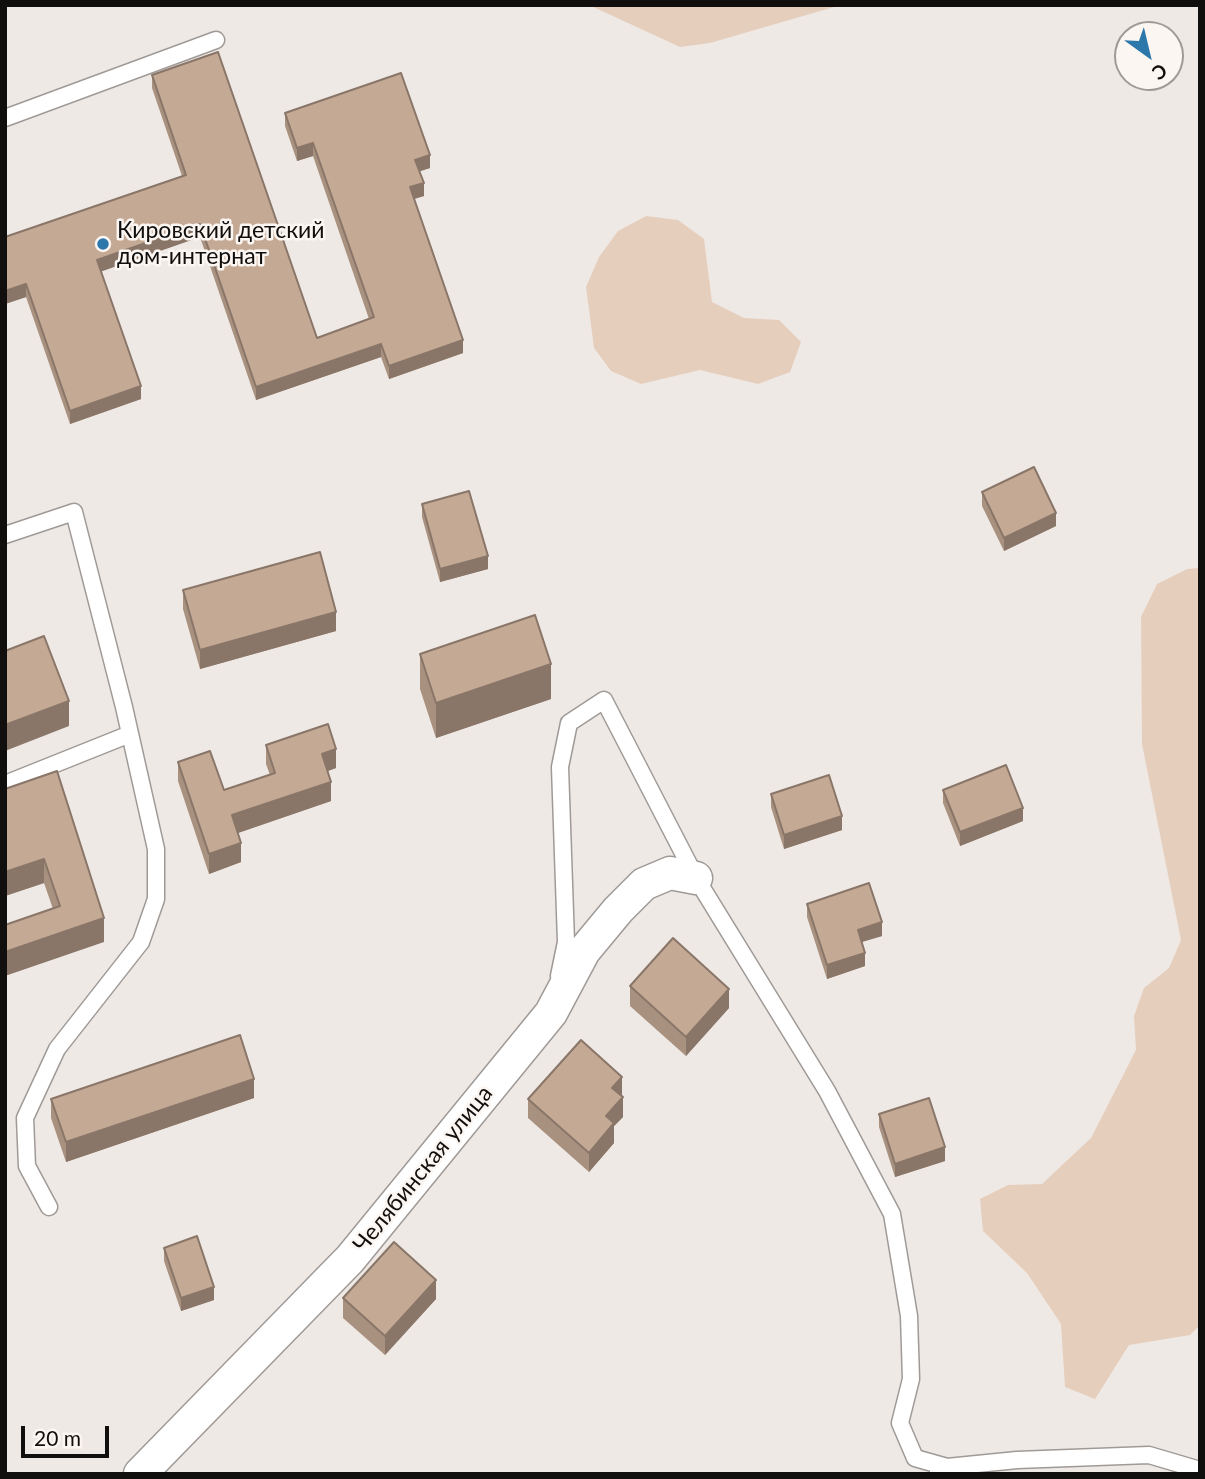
<!DOCTYPE html>
<meta charset="utf-8">
<style>
body{margin:0}
#map{position:relative;width:1205px;height:1479px;overflow:hidden;background:#efe9e5;font-family:Lato,sans-serif}
canvas{display:block}
.frame{position:absolute;inset:0;border:7px solid #110f0e;pointer-events:none}
.north{position:absolute;left:1114px;top:21px;width:70px;height:70px;box-sizing:border-box;background:#fcf6f2;border:2px solid #9e9a97;border-radius:50%;rotate:146deg;font-size:19px;font-weight:700;line-height:28px;text-align:center;color:#110f0e}
.north::after{content:'';display:block;margin:auto;width:24px;height:32px;background:#2c78ab;clip-path:polygon(50% 0,100% 100%,50% 72%,0 100%)}
.scale{position:absolute;left:21px;top:1426px;width:88px;height:32px;box-sizing:border-box;border:4px solid #110f0e;border-top:0;padding-left:9px;font-size:21px;line-height:24px;white-space:nowrap;color:#110f0e;-webkit-text-stroke:5px #fcf6f2;paint-order:stroke}
</style>
<div id="map">
<canvas width="1205" height="1479"></canvas>
<div class="frame"></div>
<div class="north">С</div>
<div class="scale">20 m</div>
</div>
<script>
const g = document.querySelector('canvas').getContext('2d');
g.lineJoin = 'round';
function paint(path, color) { g.fillStyle = color; g.fill(path, 'evenodd'); }
function strokePath(path, color, width, dash) { g.strokeStyle = color; g.lineWidth = width; g.lineCap = dash ? 'butt' : 'round'; g.setLineDash(dash || []); g.stroke(path); }
function label(font, color, halo, rows, align = 'center') {
  g.font = font + ' Lato,sans-serif'; g.lineWidth = 5; g.setLineDash([]); g.textBaseline = 'middle'; g.strokeStyle = halo; g.fillStyle = color; for (const [text, x, y, turn = 0] of rows) {
    g.save(); g.translate(x, y); g.rotate((+turn || 0) * Math.PI / 180); g.textAlign = isNaN(turn) ? turn : align; if (halo) g.strokeText(text, 0, 0); g.fillText(text, 0, 0); g.restore();
  }
}
paint(new Path2D(`
 M 589,5 L 841,5 L 710,43 L 680,47 Z
 M 646,216 L 678,220 L 704,239 L 712,302 L 744,318 L 779,320 L 801,342 L 790,372 L 758,384 L 700,370 L 641,384 L 611,371 L 594,348 L 586,287 L 599,257 L 618,231 Z
 M 1200,568 L 1200,1325 L 1190,1335 L 1129,1345 L 1095,1399 L 1065,1387 L 1061,1324 L 1027,1273 L 983,1231 L 980,1199 L 1008,1185 L 1042,1184 L 1091,1138 L 1136,1050 L 1134,1016 L 1144,988 L 1169,968 L 1181,940 L 1142,744 L 1141,617 L 1157,584 L 1187,569 Z`), '#e6cebd');
const service = new Path2D(`
 M 5,118 L 216,40
 M 5,535 L 74,512 L 124,707 L 156,849 L 156,899 L 141,942 L 57,1049 L 25,1118 L 27,1166 L 49,1207
 M 5,784 L 130,734
 M 559,976 L 566,942 L 560,767 L 569,723 L 604,700 L 696,878 L 827,1091 L 892,1214 L 909,1316 L 911,1379 L 900,1423 L 915,1458 L 947,1467
 M 938,1471 L 947,1467 L 1017,1460 L 1149,1455 L 1200,1470`);
const minor = new Path2D(`
 M 140,1474 L 350,1259 L 551,1013 L 584,951 L 618,910 L 644,884 L 670,873 L 696,878`);
strokePath(service, '#a09a97', 19);
strokePath(minor, '#a09a97', 35);
strokePath(service, '#fff', 16);
strokePath(minor, '#fff', 32);
paint(new Path2D(`
 M 152,75 L 317,338 L 369,319 L 313,156 L 297,161 L 285,126 L 285,113 L 430,168 L 419,171 L 424,196 L 414,199 L 463,353 L 389,379 L 381,357 L 256,400 L 200,237 L 101,271 L 141,399 L 70,424 L 26,297 L 5,304 L 5,237 L 182,176 L 152,88 Z
 M 982,492 L 1056,526 L 1004,551 L 982,506 Z
 M 422,504 L 488,569 L 440,582 L 422,517 Z
 M 183,590 L 336,631 L 200,669 L 183,609 Z
 M 420,654 L 551,699 L 436,738 L 420,689 Z
 M 266,745 L 336,768 L 328,771 L 331,801 L 238,833 L 241,862 L 209,874 L 178,781 L 178,762 L 224,790 L 270,775 L 266,764 Z
 M 5,789 L 104,942 L 53,909 L 44,883 L 5,896 Z
 M 943,790 L 1023,821 L 960,846 L 943,803 Z
 M 771,794 L 842,830 L 784,849 L 771,807 Z
 M 807,904 L 882,936 L 862,942 L 865,966 L 827,979 L 807,917 Z
 M 630,986 L 729,1008 L 686,1056 L 630,1006 Z
 M 622,1096 L 623,1117 L 614,1126 L 614,1143 L 589,1172 L 528,1118 L 528,1099 Z
 M 254,1098 L 66,1162 L 51,1118 L 51,1099 Z
 M 879,1114 L 945,1161 L 895,1177 L 879,1127 Z
 M 164,1248 L 214,1300 L 181,1311 L 164,1261 Z
 M 343,1298 L 436,1299 L 385,1355 L 343,1318 Z`), '#a99180');
paint(new Path2D(`
 M 313,143 L 313,156 L 297,161 L 297,148 Z
 M 430,155 L 430,168 L 415,173 L 415,160 Z
 M 424,183 L 424,196 L 410,200 L 410,187 Z
 M 200,224 L 200,237 L 97,273 L 97,260 Z
 M 26,284 L 26,297 L 5,304 L 5,291 Z
 M 463,340 L 463,353 L 389,379 L 389,366 Z
 M 381,344 L 381,357 L 256,400 L 256,387 Z
 M 141,386 L 141,399 L 70,424 L 70,411 Z
 M 1056,513 L 1056,526 L 1004,551 L 1004,538 Z
 M 488,556 L 488,569 L 440,582 L 440,569 Z
 M 336,612 L 336,631 L 200,669 L 200,650 Z
 M 551,664 L 551,699 L 436,738 L 436,703 Z
 M 69,701 L 69,726 L 5,751 L 5,725 Z
 M 336,749 L 336,768 L 322,773 L 322,754 Z
 M 331,782 L 331,801 L 232,835 L 232,815 Z
 M 1023,808 L 1023,821 L 960,846 L 960,832 Z
 M 842,816 L 842,830 L 784,849 L 784,835 Z
 M 241,843 L 241,862 L 209,874 L 209,854 Z
 M 44,859 L 44,883 L 5,896 L 5,872 Z
 M 104,918 L 104,942 L 5,976 L 5,952 Z
 M 882,922 L 882,936 L 858,943 L 858,930 Z
 M 865,953 L 865,966 L 827,979 L 827,965 Z
 M 729,989 L 729,1008 L 686,1056 L 686,1037 Z
 M 622,1077 L 622,1096 L 612,1088 Z
 M 254,1079 L 254,1098 L 66,1162 L 66,1142 Z
 M 623,1097 L 623,1117 L 614,1126 L 614,1143 L 589,1172 L 589,1153 L 606,1116 Z
 M 945,1147 L 945,1161 L 895,1177 L 895,1164 Z
 M 436,1280 L 436,1299 L 385,1355 L 385,1336 Z
 M 214,1287 L 214,1300 L 181,1311 L 181,1298 Z`), '#897668');
const building = new Path2D(`
 M 218,52 L 317,338 L 374,317 L 313,143 L 297,148 L 285,113 L 401,73 L 430,155 L 415,160 L 424,183 L 410,187 L 463,340 L 389,366 L 381,344 L 256,387 L 200,224 L 97,260 L 141,386 L 70,411 L 26,284 L 5,291 L 5,237 L 186,175 L 152,75 Z
 M 1034,467 L 1056,513 L 1004,538 L 982,492 Z
 M 469,491 L 488,556 L 440,569 L 422,504 Z
 M 320,552 L 336,612 L 200,650 L 183,590 Z
 M 535,615 L 551,664 L 436,703 L 420,654 Z
 M 44,636 L 69,701 L 5,725 L 5,651 Z
 M 328,724 L 336,749 L 322,754 L 331,782 L 232,815 L 241,843 L 209,854 L 178,762 L 210,751 L 224,790 L 275,773 L 266,745 Z
 M 1006,765 L 1023,808 L 960,832 L 943,790 Z
 M 57,771 L 104,918 L 5,952 L 5,925 L 60,906 L 44,859 L 5,872 L 5,789 Z
 M 829,775 L 842,816 L 784,835 L 771,794 Z
 M 869,883 L 882,922 L 858,930 L 865,953 L 827,965 L 807,904 Z
 M 673,938 L 729,989 L 686,1037 L 630,986 Z
 M 240,1035 L 254,1079 L 66,1142 L 51,1099 Z
 M 581,1040 L 622,1077 L 612,1088 L 623,1097 L 606,1116 L 614,1123 L 589,1153 L 528,1099 Z
 M 929,1098 L 945,1147 L 895,1164 L 879,1114 Z
 M 197,1236 L 214,1287 L 181,1298 L 164,1248 Z
 M 394,1242 L 436,1280 L 385,1336 L 343,1298 Z`);
paint(building, '#c4a995');
strokePath(building, '#897668', 2);
for (const [x, y, r, color] of [
 [103,244,7,"#2c78ab"]
]) { const dot = new Path2D(); dot.arc(x, y, r, 0, 2 * Math.PI); g.fillStyle = color; g.fill(dot); strokePath(dot, '#fcf6f2', 2.5); }
label('23px', '#110f0e', '#fcf6f2', [
 ["Кировский детский",117,231],
 ["дом-интернат",117,257]
], 'left');
label('23px', '#110f0e', '#fcf6f2', [
 ["Челябинская улица",423,1169,-51]
]);
</script>
